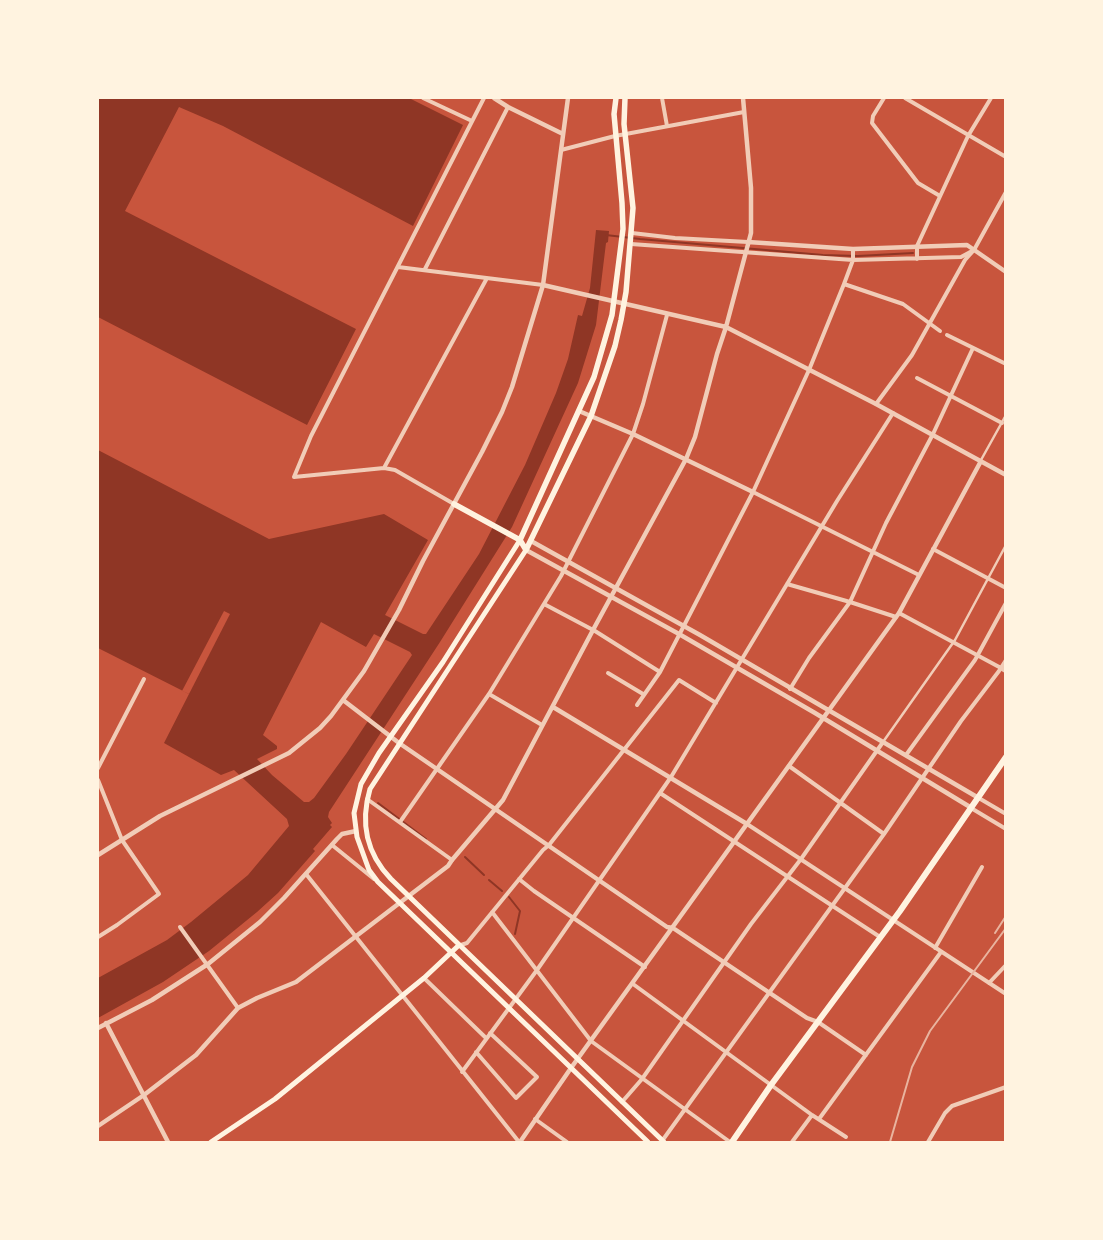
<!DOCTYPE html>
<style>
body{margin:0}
#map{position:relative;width:1103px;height:1240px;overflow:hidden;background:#c8553d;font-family:Commissioner,sans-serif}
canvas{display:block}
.frame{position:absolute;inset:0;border:99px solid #fff3e0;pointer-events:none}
</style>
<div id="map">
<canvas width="1103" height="1240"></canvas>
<div class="frame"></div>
</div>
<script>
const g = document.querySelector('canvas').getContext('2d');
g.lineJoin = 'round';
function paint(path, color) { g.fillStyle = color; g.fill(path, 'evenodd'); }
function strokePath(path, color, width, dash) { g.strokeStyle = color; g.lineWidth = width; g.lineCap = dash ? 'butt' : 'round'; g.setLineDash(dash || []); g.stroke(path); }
paint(new Path2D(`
 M 98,98 L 409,98 L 463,125 L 413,226 L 223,126 L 179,107 L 125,211 L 356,329 L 307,425 L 98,317 Z
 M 596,230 L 609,231 L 608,242 L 606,243 L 596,325 L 578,383 L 512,527 L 440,642 L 329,812 L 328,817 L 332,823 L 330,825 L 332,827 L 313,849 L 315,851 L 278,893 L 257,912 L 209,951 L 163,982 L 98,1018 L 98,978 L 167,940 L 191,922 L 248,875 L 289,826 L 287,819 L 234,770 L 221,775 L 164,743 L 189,694 L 98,648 L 98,450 L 269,539 L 384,514 L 428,540 L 385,615 L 423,634 L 426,634 L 479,554 L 525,465 L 556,393 L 568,359 L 578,315 L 582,316 L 590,288 ZM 321,622 L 366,647 L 374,634 L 410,652 L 412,655 L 346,754 L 314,798 L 309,802 L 304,802 L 272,775 L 257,759 L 277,749 L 277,746 L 263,735 Z`), '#8f3625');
paint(new Path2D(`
 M 224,611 L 230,614 L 189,694 L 182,691 Z`), '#c8553d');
strokePath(new Path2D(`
 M 606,235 L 640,239 L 823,255 L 858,256 L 913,253
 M 378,803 L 426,839
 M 465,857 L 484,875
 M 489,880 L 502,891
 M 509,897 L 520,911 L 515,934`), '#8f3625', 2);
strokePath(new Path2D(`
 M 981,460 L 1006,415
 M 883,742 L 955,640 L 1006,545`), '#f1ccb7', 2.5);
strokePath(new Path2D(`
 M 423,98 L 472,121
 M 662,98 L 667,126
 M 884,98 L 873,116 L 872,123 L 918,183 L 940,196
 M 905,98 L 1006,157
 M 561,150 L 615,136 L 744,112
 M 632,233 L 675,238 L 748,242
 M 631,244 L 853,260 L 961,257 L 974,250
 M 917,259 L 917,246 L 968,136 L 991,98
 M 398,267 L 543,285
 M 425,269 L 508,107
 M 844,284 L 903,304 L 940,331
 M 947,335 L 1006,364
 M 917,378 L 1002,423
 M 876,404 L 912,355 L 965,260 L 974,250 L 1006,192
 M 384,468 L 487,278
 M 753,492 L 919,575
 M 454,504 L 395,470 L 384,468 L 294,477 L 311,436 L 484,98
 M 933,549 L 1006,588
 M 787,584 L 850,602 L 896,617
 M 544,604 L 595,631 L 660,672
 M 899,613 L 1001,668
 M 608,673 L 643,694
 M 790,689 L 809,658 L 850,602 L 886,523 L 933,434 L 973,348
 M 489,694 L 542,725
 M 637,705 L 660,672 L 753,492 L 809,370 L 844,284 L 853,260 L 853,249
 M 906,755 L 975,660 L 1006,603
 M 789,766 L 884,834
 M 98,768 L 144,679
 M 98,780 L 122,840 L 159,894 L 117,925 L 98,937
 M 660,793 L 880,937
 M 977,797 L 1006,814
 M 367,799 L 452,860
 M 971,808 L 1006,829
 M 400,822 L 489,694 L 561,576 L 633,434 L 643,404 L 667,315
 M 747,824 L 1006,994
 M 332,845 L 374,879
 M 306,874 L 519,1142
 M 519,879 L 534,891 L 645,967
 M 492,912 L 591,1041 L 730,1142
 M 180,927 L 238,1008
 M 458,946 L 467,943 L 543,850 L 549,845 L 679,680 L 716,703
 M 935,948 L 982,867
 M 424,978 L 486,1038
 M 989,983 L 1006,965
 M 633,984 L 812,1115 L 846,1137
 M 818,1022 L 866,1055
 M 476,1052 L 516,1098 L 537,1077 L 490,1033
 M 462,1072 L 537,970 L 671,777 L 837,501 L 893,413
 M 622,1102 L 642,1079 L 751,924 L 801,859 L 883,742
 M 535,1119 L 567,1142
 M 819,1119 L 941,952
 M 662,1141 L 884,834 L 961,721 L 999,671 L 1006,660
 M 792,1142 L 812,1115
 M 928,1142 L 945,1113 L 952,1106 L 1006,1087`), '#f1ccb7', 4);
strokePath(new Path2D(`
 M 494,98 L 508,107 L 563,134
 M 748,242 L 853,249 L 967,245 L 1006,272
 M 543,285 L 726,327 L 876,404 L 1006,475
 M 579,411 L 633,434 L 753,492
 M 531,541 L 700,635 L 977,797
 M 526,550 L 679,634 L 815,713 L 970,807
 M 1001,668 L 1006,671
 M 343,700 L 399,743 L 667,927 L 673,928 L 807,1018 L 818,1022
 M 553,707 L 747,824
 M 98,855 L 160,816 L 289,753 L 320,728 L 331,716 L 364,671 L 399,610 L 423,561 L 482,452 L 502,412 L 512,387 L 543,285 L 568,98
 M 106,1023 L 168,1142
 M 98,1028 L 152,1000 L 208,964 L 260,922 L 284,898 L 337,839 L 342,834 L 356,831
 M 98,1126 L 144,1095 L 196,1055 L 238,1008 L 257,998 L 296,982 L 448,866 L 452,860 L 503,800 L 593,630 L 686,459 L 695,437 L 717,354 L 726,327 L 751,233 L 751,188 L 743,98
 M 520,1142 L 571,1068 L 899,613 L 981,461`), '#f1ccb7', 4.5);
strokePath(new Path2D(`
 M 520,540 L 443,662 L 379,753 L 361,784 L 354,813 L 357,837 L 369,870 L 378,882 L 648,1142
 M 526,550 L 370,789 C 360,823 366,853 391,879 L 664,1142
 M 211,1142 L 275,1099 L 424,978 L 458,946`), '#fff3e0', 5);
strokePath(new Path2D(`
 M 454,504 L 520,540 L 526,550 L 591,416 L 615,346 L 621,320 L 626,292 L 633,208 L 624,124 L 625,98
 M 520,540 L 594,377 L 612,315 L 623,229 L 622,203 L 614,114 L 616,98`), '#fff3e0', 5.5);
strokePath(new Path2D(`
 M 732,1142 L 771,1085 L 900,911 L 1006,757`), '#fff3e0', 6);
strokePath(new Path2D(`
 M 995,933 L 1006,916
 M 890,1142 L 912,1067 L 930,1031 L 1006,928`), '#e9b49f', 2);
</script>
